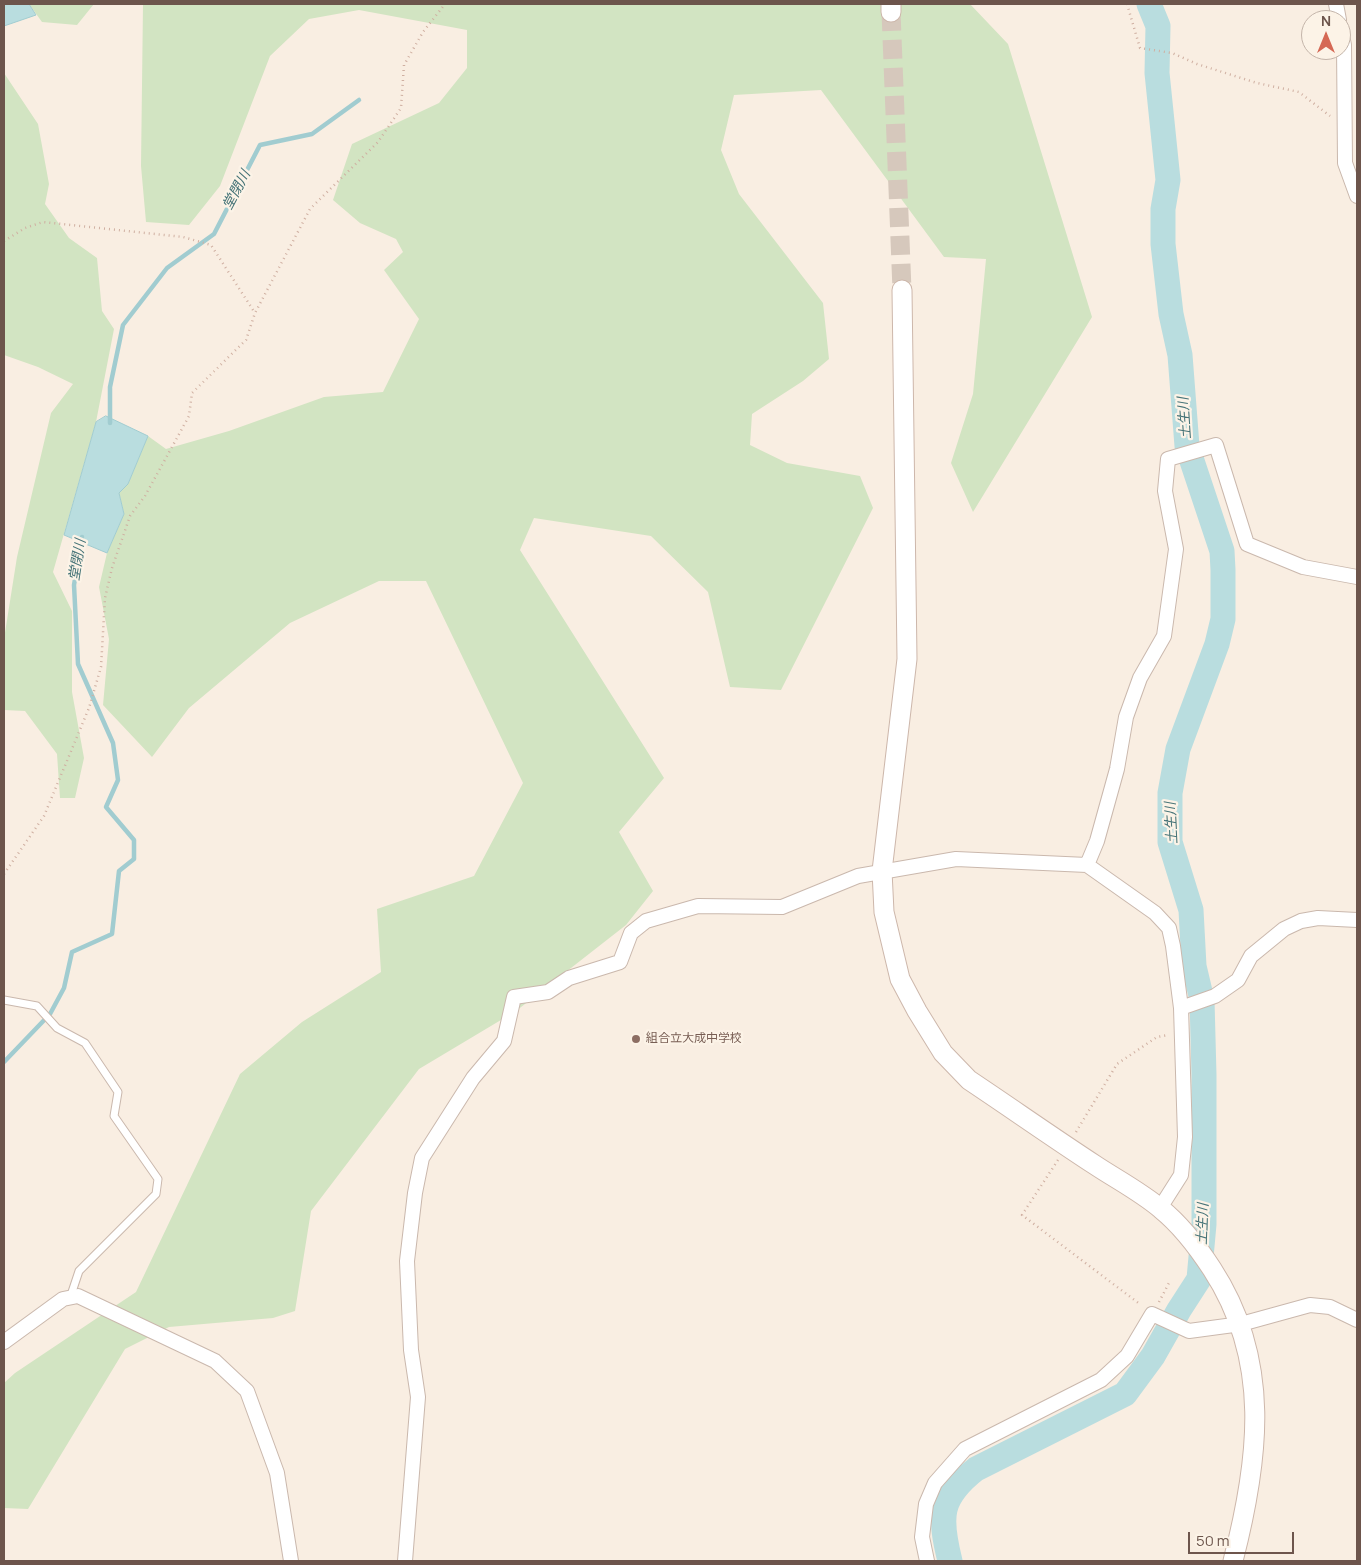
<!DOCTYPE html>
<meta charset="utf-8">
<style>
body{margin:0}
#map{position:relative;width:1361px;height:1565px;overflow:hidden;background:#f9eee2;font-family:Manrope,sans-serif}
canvas{display:block}
.frame{position:absolute;inset:0;border:5px solid #6d554c;pointer-events:none}
.north{position:absolute;left:1301px;top:10px;width:50px;height:50px;box-sizing:border-box;background:#fcf3e7;border:1px solid #c3b4a9;border-radius:50%;rotate:0deg;font-size:14px;font-weight:700;line-height:20px;text-align:center;color:#6d554c}
.north::after{content:'';display:block;margin:auto;width:18px;height:22px;background:#d56854;clip-path:polygon(50% 0,100% 100%,50% 72%,0 100%)}
.scale{position:absolute;left:1188px;top:1532px;width:106px;height:22px;box-sizing:border-box;border:2px solid #6d554c;border-top:0;padding-left:6px;font-size:15px;line-height:18px;white-space:nowrap;color:#6d554c;-webkit-text-stroke:4px #fcf3e7;paint-order:stroke}
</style>
<div id="map">
<canvas width="1361" height="1565"></canvas>
<div class="frame"></div>
<div class="north">N</div>
<div class="scale">50 m</div>
</div>
<script>
const g = document.querySelector('canvas').getContext('2d');
g.lineJoin = 'round';
function paint(path, color) { g.fillStyle = color; g.fill(path, 'evenodd'); }
function strokePath(path, color, width, dash) { g.strokeStyle = color; g.lineWidth = width; g.lineCap = dash ? 'butt' : 'round'; g.setLineDash(dash || []); g.stroke(path); }
function label(font, color, halo, rows, align = 'center') {
  g.font = font + ' Manrope,"Noto Sans JP",sans-serif'; g.lineWidth = 4.5; g.setLineDash([]); g.textBaseline = 'middle'; g.strokeStyle = halo; g.fillStyle = color; for (const [text, x, y, turn = 0] of rows) {
    g.save(); g.translate(x, y); g.rotate((+turn || 0) * Math.PI / 180); g.textAlign = isNaN(turn) ? turn : align; if (halo) g.strokeText(text, 0, 0); g.fillText(text, 0, 0); g.restore();
  }
}
paint(new Path2D(`
 M 29,4 L 94,4 L 77,25 L 42,22 Z
 M 143,4 L 970,4 L 1008,44 L 1092,317 L 973,512 L 951,463 L 973,394 L 986,259 L 944,257 L 821,90 L 734,95 L 721,150 L 739,194 L 823,303 L 829,359 L 803,381 L 752,414 L 750,445 L 787,463 L 860,476 L 873,508 L 781,690 L 730,687 L 708,592 L 651,536 L 534,518 L 520,550 L 664,778 L 619,832 L 653,891 L 626,925 L 516,1011 L 419,1069 L 311,1211 L 295,1311 L 273,1318 L 169,1327 L 125,1349 L 28,1509 L 4,1508 L 4,1383 L 15,1373 L 136,1292 L 240,1074 L 302,1022 L 381,972 L 377,909 L 474,876 L 523,783 L 426,581 L 379,581 L 290,623 L 189,708 L 152,757 L 103,705 L 109,639 L 99,587 L 107,553 L 124,514 L 119,493 L 128,484 L 148,436 L 166,449 L 229,431 L 324,397 L 383,392 L 419,319 L 384,270 L 403,252 L 396,239 L 360,223 L 333,200 L 352,144 L 439,103 L 467,68 L 467,30 L 359,10 L 309,19 L 270,56 L 220,186 L 189,225 L 146,222 L 141,166 Z
 M 4,73 L 38,124 L 49,184 L 45,204 L 69,238 L 97,258 L 102,311 L 114,329 L 96,422 L 53,572 L 72,611 L 72,692 L 84,758 L 75,798 L 60,798 L 57,754 L 25,711 L 4,710 L 4,639 L 17,557 L 51,413 L 73,384 L 38,367 L 4,355 Z`), '#d2e4c2');
const water = new Path2D(`
 M 4,4 L 29,4 L 36,15 L 4,26 Z
 M 106,416 L 148,436 L 128,484 L 119,493 L 124,514 L 107,553 L 64,535 L 96,422 Z`);
paint(water, '#b9dddf');
strokePath(water, '#a1ccd0', 1);
strokePath(new Path2D(`
 M 110,423 L 110,387 L 123,325 L 167,268 L 214,234 L 260,145 L 312,134 L 359,100
 M 4,1062 L 50,1014 L 64,988 L 72,952 L 112,934 L 119,871 L 134,859 L 134,840 L 106,807 L 118,780 L 113,743 L 78,664 L 74,585 L 82,537`), '#a1ccd0', 4.5);
strokePath(new Path2D(`
 M 950,1561 C 939,1517 939,1498 976,1469 L 1125,1394 L 1153,1356 L 1179,1310 L 1199,1279 L 1204,1224 L 1204,1075 L 1202,1000 L 1194,966 L 1191,910 L 1170,842 L 1170,793 L 1178,749 L 1217,644 L 1223,619 L 1223,570 L 1222,551 L 1187,446 L 1180,355 L 1171,314 L 1163,244 L 1163,209 L 1168,180 L 1157,73 L 1158,26 L 1149,4`), '#b9dddf', 25);
strokePath(new Path2D(`
 M 891,12 L 902,290`), '#d6c8bc', 19, [19, 9]);
const lane = new Path2D(`
 M 4,1000 L 37,1006 L 57,1028 L 85,1043 L 118,1092 L 114,1116 L 158,1179 L 156,1194 L 79,1271 L 70,1298`);
const street = new Path2D(`
 M 1336,4 L 1339,20
 M 1341,31 L 1344,45 L 1345,163 L 1357,196
 M 1087,865 L 1097,841 L 1117,769 L 1126,717 L 1140,678 L 1164,636 L 1176,549 L 1165,491 L 1168,459 L 1216,445 L 1247,544 L 1303,567 L 1357,577
 M 1181,1008 L 1215,996 L 1238,980 L 1251,956 L 1284,929 L 1301,921 L 1318,918 L 1357,920
 M 4,1342 L 63,1299 L 78,1296 L 215,1361 L 247,1391 L 277,1473 L 291,1561
 M 405,1561 L 418,1397 L 411,1350 L 407,1261 L 415,1193 L 422,1158 L 473,1078 L 504,1041 L 514,997 L 548,992 L 569,978 L 620,962 L 631,933 L 646,921 L 698,906 L 782,907 L 858,876 L 956,859 L 1087,865 L 1155,913 L 1169,928 L 1173,946 L 1181,1008 L 1185,1137 L 1181,1175 L 1160,1208
 M 927,1561 L 922,1537 L 926,1504 L 935,1483 L 965,1449 L 1101,1380 L 1127,1356 L 1152,1314 L 1189,1331 L 1241,1324 L 1310,1305 L 1330,1307 L 1357,1320`);
const secondary = new Path2D(`
 M 891,12 L 891,4
 M 902,290 L 907,659 L 882,871 L 884,912 L 900,979 L 917,1011 L 943,1053 L 969,1080 C 1011,1108 1052,1137 1095,1165 C 1116,1179 1141,1192 1161,1209 C 1182,1226 1197,1246 1212,1269 C 1272,1361 1259,1460 1233,1561`);
strokePath(lane, '#cab8ad', 9);
strokePath(street, '#cab8ad', 16);
strokePath(secondary, '#cdb7ab', 21);
strokePath(new Path2D(`
 M 1127,4 L 1140,48 L 1172,53 L 1197,64 L 1257,83 L 1299,92 L 1330,116
 M 4,241 L 25,228 L 43,222 L 183,237 L 211,245 L 255,313
 M 4,874 L 44,816 L 89,708 L 101,667 L 105,598 L 112,568 L 130,516 L 145,496 L 189,416 L 192,393 L 246,340 L 255,313 L 310,209 L 378,142 L 401,108 L 404,65 L 423,32 L 445,4
 M 1076,1132 L 1117,1064 L 1157,1037 L 1168,1035
 M 1058,1160 L 1022,1215 L 1141,1305
 M 1159,1302 L 1170,1281`), '#cfafa1', 2.5, [1, 4]);
strokePath(lane, '#fff', 7);
strokePath(street, '#fff', 14);
strokePath(secondary, '#fff', 19);
for (const [x, y, r, color] of [
 [636,1039,5,"#8d6e63"]
]) { const dot = new Path2D(); dot.arc(x, y, r, 0, 2 * Math.PI); g.fillStyle = color; g.fill(dot); strokePath(dot, '#fcf3e7', 2); }
label('12px', '#785e54', '#fcf3e7', [
 ["組合立大成中学校",646,1039]
], 'left');
label('italic 14px', '#457377', '#fcf3e7', [
 ["堂閉川",237,190,-62],
 ["土生川",1185,418,-94],
 ["堂閉川",78,560,-81],
 ["土生川",1172,823,-93],
 ["土生川",1203,1224,-88]
]);
</script>
